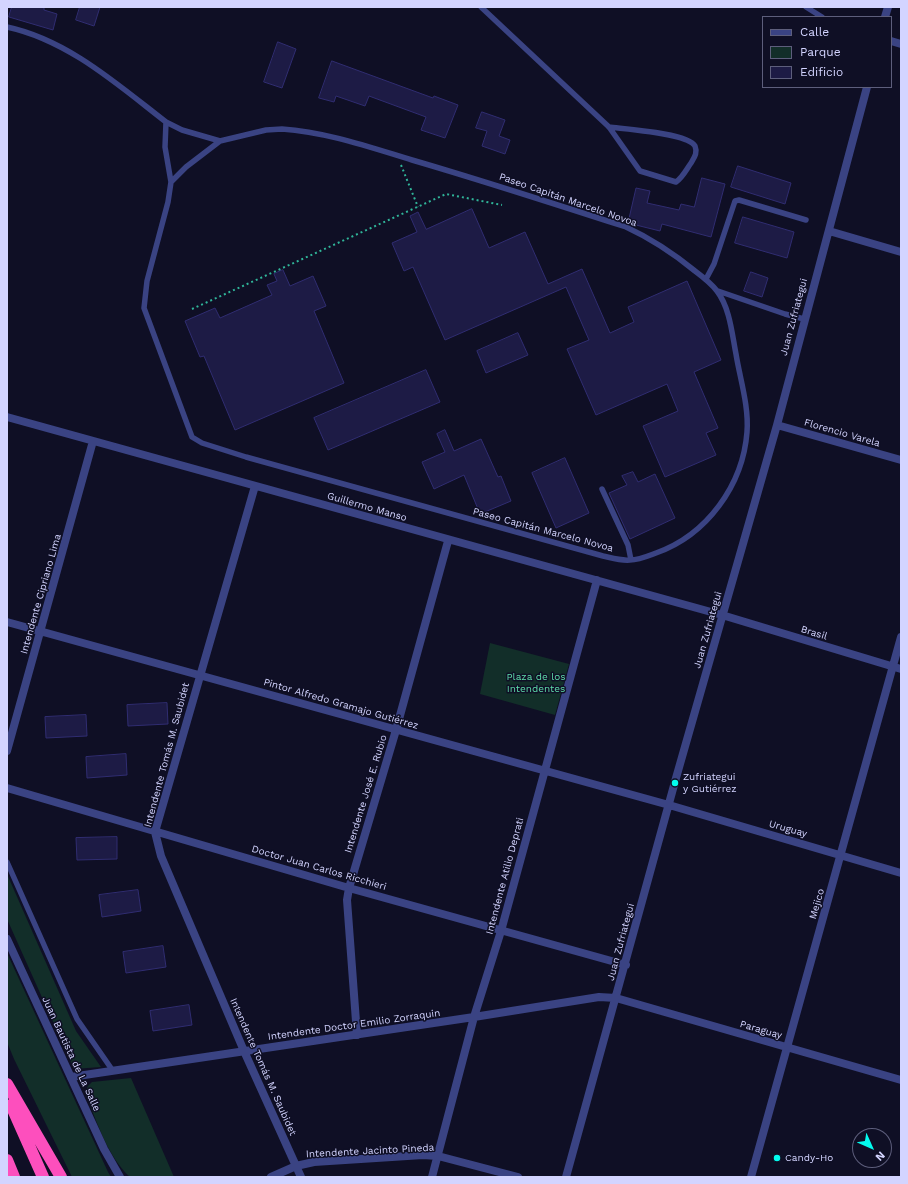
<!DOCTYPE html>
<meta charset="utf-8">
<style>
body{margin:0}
#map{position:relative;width:908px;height:1184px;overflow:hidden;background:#0f0f25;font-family:"Work Sans",sans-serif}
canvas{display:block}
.frame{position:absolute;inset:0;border:8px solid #d3d4ff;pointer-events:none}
.legend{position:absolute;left:762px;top:16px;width:130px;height:72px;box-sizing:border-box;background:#0f0f25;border:1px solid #5d5e7c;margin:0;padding:5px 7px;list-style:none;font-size:12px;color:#d3d4ff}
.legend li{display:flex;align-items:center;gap:8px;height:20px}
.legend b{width:20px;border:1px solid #5d5e7c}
.north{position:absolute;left:852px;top:1128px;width:40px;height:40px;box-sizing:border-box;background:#0f0f25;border:1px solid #5d5e7c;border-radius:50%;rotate:135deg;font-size:11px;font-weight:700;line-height:16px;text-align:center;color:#d3d4ff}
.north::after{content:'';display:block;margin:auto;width:14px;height:18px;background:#03fbee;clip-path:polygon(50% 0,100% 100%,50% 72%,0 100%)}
</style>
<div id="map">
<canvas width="908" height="1184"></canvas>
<div class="frame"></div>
<ul class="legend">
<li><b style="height:5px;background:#3a4383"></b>Calle</li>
<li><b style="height:11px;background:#122e29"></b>Parque</li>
<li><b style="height:11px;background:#1d1b45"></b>Edificio</li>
</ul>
<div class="north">N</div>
</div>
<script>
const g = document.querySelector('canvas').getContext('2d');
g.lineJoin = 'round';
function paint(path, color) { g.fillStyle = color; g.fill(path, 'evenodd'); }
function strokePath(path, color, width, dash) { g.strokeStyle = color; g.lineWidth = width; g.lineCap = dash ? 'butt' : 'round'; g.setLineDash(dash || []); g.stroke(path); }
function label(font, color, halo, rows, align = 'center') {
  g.font = font + ' "Work Sans",sans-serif'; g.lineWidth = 3; g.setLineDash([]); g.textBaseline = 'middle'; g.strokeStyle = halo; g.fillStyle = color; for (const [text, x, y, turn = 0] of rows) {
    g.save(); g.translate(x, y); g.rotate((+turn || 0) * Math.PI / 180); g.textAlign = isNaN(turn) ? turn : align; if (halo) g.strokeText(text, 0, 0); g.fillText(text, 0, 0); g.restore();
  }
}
paint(new Path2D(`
 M 490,643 L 569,664 L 555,715 L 480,694 Z
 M 7,874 L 76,1031 L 101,1067 L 74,1069 L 7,919 Z
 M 7,953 L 108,1172 L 111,1177 L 72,1177 L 14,1059 L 7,1042 Z
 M 131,1078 L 174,1177 L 130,1177 C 107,1156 97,1121 85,1093 L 88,1086 L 92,1082 Z`), '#122e29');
const building = new Path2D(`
 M 12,7 L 44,7 L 44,10 L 57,14 L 53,30 L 9,17 Z
 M 80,7 L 100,7 L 94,26 L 76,20 Z
 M 278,42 L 296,49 L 282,88 L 264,82 Z
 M 332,61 L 433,98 L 434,96 L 458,105 L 445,138 L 421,130 L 426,117 L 369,96 L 365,106 L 336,96 L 334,102 L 319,98 Z
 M 482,112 L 505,120 L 499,136 L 510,140 L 505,154 L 482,146 L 487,131 L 476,128 Z
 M 738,166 L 791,183 L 785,204 L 731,187 Z
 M 702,178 L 725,184 L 711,237 L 662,224 L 660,231 L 628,223 L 636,188 L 650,191 L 647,203 L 679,210 L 681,204 L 694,207 Z
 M 472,209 L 489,248 L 525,232 L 548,284 L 582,269 L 610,333 L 634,322 L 628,307 L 687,281 L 721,360 L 694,372 L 718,428 L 706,433 L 716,455 L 665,477 L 643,426 L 678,411 L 667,384 L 596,415 L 567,349 L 589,340 L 566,287 L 445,340 L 413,267 L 404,271 L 392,243 L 417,232 L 410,216 L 418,212 L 426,229 Z
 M 743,217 L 794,232 L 787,258 L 735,243 Z
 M 283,270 L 290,286 L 313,276 L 326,306 L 314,311 L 344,383 L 235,430 L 204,356 L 200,357 L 185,321 L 215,308 L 220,318 L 272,295 L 267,285 L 277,281 L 274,274 Z
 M 751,272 L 768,278 L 762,297 L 744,291 Z
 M 518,333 L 528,355 L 486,373 L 477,351 Z
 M 426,370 L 440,402 L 328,450 L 314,418 Z
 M 445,430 L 454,451 L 481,439 L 498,477 L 501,476 L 511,501 L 480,514 L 464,475 L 434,489 L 422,462 L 445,452 L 437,434 Z
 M 565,458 L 589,513 L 556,528 L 532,473 Z
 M 633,472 L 638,482 L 655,474 L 675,518 L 630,539 L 609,493 L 627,485 L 622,476 Z
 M 167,703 L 168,724 L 128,726 L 127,705 Z
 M 86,715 L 87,736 L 46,738 L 45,717 Z
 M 126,754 L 127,775 L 87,778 L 86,757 Z
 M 117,837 L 117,859 L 77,860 L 76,838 Z
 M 138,890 L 141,911 L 102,917 L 99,895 Z
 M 163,946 L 166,967 L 126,973 L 123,952 Z
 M 189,1005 L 192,1025 L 153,1031 L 150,1011 Z`);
paint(building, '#1d1b45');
strokePath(building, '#302d71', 1);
strokePath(new Path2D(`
 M 401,165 L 418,207
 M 192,309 L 446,194 L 502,205`), '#30b599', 2, [2, 3]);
strokePath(new Path2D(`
 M 481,7 L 609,127 L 640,171 L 676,182 C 683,177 686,170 691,163 C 694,158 698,153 695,146 C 688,133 624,129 609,127
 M 806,7 L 822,17
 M 7,27 C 68,40 118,85 166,122 L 165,147 L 171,182
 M 166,122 L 182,130 L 220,141
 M 282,129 C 326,132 369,147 412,160 C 484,181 555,204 626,227 C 652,239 673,253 695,271 C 703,277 711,283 717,291 C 730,308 732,334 736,354 C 740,379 749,406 747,432 C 743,485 707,535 656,553 C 648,556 639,560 630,560 C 621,561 612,558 603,556 L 246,457 L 202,443 L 192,437 L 144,308 L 147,281 L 168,202 L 171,182 L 186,167 L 220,141 L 266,130 Z
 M 706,279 L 714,264 L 735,201 L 739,200 L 806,220
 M 718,291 L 785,314 L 804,319
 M 602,489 L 628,545 L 631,560
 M 7,862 L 77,1019 L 113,1071`), '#3a4383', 5.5);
strokePath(new Path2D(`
 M 885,17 L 888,7
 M 891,41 L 901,44
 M 829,231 L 901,252
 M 7,417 L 722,615 L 901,669
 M 777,425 L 901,460
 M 255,486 L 155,832 L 161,856 L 244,1051 L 301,1177
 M 7,622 L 669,805 L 901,873
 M 7,751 L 93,441
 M 7,788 L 349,888 L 626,965
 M 357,1035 L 347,900 L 349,888 L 396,730 L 448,541
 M 71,1077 L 474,1017 L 599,997 L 616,998 L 901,1080
 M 271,1177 L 296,1166 L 314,1162 L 423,1155 L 438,1156 L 518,1177
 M 432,1177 L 474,1017 L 501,931 L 597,580
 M 566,1177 L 676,778 L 777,425 L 867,87
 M 751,1177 L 901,637`), '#3a4383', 8);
strokePath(new Path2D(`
 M 7,939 L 104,1149 L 120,1177`), '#3a4383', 8);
strokePath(new Path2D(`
 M 7,1084 L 61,1177
 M 11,1105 L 43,1177
 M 7,1160 L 14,1177`), '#fd4fbd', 12);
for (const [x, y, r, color] of [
 [675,783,4,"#03fbee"],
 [777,1158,4,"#03fbee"]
]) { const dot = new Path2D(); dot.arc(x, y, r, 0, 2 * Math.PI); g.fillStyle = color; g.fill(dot); strokePath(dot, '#0f0f25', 1.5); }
label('10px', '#d3d4ff', '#0f0f25', [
 ["Paseo Capitán Marcelo Novoa",568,200,19],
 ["Juan Zufriategui",794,317,-75],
 ["Florencio Varela",842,433,16],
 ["Guillermo Manso",367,507,16],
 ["Paseo Capitán Marcelo Novoa",543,530,15],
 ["Intendente Cipriano Lima",41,594,-74],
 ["Juan Zufriategui",708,630,-74],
 ["Brasil",814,633,17],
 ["Pintor Alfredo Gramajo Gutiérrez",341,704,16],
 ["Intendente Tomás M. Saubidet",167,755,-75],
 ["Intendente José E. Rubio",366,794,-73],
 ["Uruguay",788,829,16],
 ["Doctor Juan Carlos Ricchieri",319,868,16],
 ["Intendente Atilio Deprati",505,876,-75],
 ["Mejico",817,904,-74],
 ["Juan Zufriategui",621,942,-75],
 ["Intendente Doctor Emilio Zorraquin",354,1025,-8],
 ["Paraguay",761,1030,16],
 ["Juan Bautista de La Salle",71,1054,65],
 ["Intendente Tomás M. Saubidet",263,1067,66],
 ["Intendente Jacinto Pineda",370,1151,-3]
]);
label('10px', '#5fdeab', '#0f0f25', [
 ["Plaza de los",536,677],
 ["Intendentes",536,689]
]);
label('10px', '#d3d4ff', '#0f0f25', [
 ["Zufriategui",683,777],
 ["y Gutiérrez",683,789],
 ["Candy-Ho",785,1158]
], 'left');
</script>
